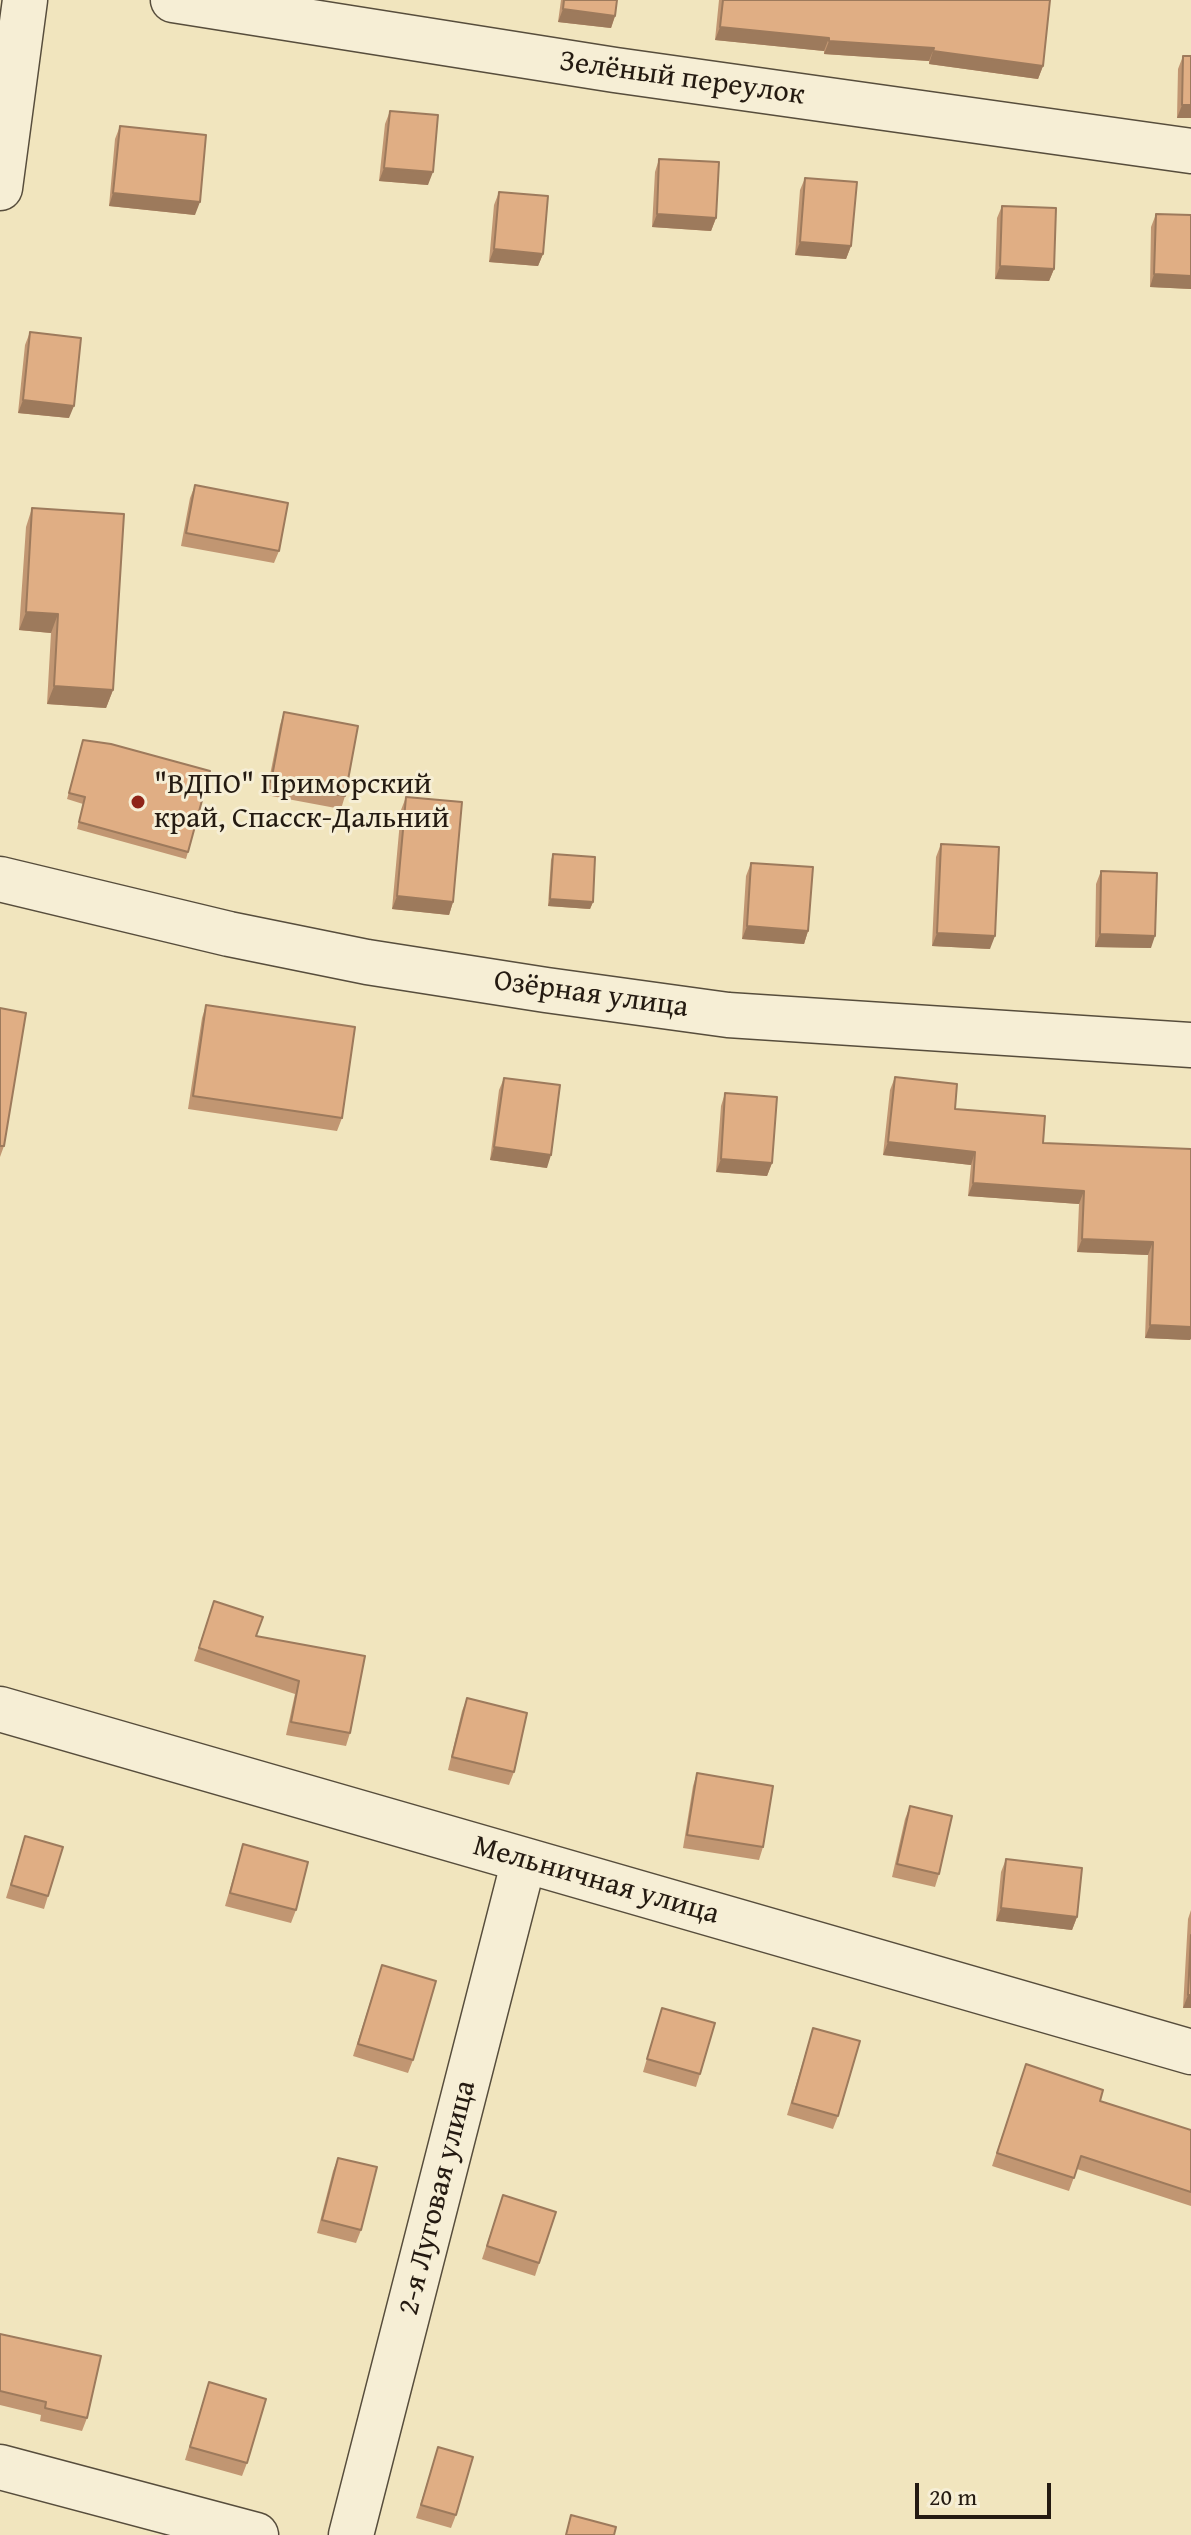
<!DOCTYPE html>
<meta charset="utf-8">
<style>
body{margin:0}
#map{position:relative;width:1191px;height:2535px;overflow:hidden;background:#f1e5be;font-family:"Gentium Book Plus",serif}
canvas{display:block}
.scale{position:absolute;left:915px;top:2483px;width:136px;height:36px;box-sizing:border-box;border:4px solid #241a11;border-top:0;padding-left:10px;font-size:24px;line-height:28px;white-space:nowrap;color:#241a11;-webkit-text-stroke:6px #f6eed5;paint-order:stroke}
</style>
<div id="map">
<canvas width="1191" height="2535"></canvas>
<div class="scale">20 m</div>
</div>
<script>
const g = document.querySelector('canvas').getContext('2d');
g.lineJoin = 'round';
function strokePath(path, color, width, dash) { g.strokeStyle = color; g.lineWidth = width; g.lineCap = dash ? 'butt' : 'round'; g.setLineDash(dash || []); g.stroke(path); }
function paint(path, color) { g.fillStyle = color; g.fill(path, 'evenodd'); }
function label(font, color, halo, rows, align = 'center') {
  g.font = font + ' "Gentium Book Plus",serif'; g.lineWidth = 6; g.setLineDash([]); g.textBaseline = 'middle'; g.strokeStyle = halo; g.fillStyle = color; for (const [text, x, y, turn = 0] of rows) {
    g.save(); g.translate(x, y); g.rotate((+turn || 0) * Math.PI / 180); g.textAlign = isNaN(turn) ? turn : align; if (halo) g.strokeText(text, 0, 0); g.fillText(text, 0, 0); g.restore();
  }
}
const minor = new Path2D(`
 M 173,0 L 615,70 L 1191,151
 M 0,188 L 25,0
 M 0,879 L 229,934 L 367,962 L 546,990 L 728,1015 L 1191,1045
 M 0,1709 L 1191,2052
 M 0,2467 L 256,2535
 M 351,2535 L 524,1860`);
strokePath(minor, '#574d3c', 47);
strokePath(minor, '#f6eed5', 44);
paint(new Path2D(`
 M 561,0 L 617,0 L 615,16 L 611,28 L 558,22 Z
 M 719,0 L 1050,0 L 1043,66 L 1038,79 L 929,64 L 929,61 L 824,54 L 824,51 L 715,40 Z
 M 1183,56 L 1191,56 L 1191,118 L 1177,118 L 1178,69 Z
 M 390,111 L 428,185 L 379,181 L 385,124 Z
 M 120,126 L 195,215 L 109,206 L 115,139 Z
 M 659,159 L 716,218 L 711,231 L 652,227 L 655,172 Z
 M 805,178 L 851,246 L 846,259 L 795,255 L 800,190 Z
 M 499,192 L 543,254 L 538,266 L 489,262 L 494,205 Z
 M 1002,206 L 1054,269 L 1049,281 L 995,279 L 997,218 Z
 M 1156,214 L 1191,215 L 1191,289 L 1150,287 L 1151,227 Z
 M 30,332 L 69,418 L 18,413 L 25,345 Z
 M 195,485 L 279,551 L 274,563 L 181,546 L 190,498 Z
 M 32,508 L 113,690 L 106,708 L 47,704 L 51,633 L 19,630 L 26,527 Z
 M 284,712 L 345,796 L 341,809 L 266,795 L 280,725 Z
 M 83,740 L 188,852 L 186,859 L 77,829 L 83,804 L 67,799 Z
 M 406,797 L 453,902 L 449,915 L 392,909 L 401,810 Z
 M 941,844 L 990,949 L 932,946 L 936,857 Z
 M 553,854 L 593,902 L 590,909 L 548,906 L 551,860 Z
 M 751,863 L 808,931 L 804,944 L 742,939 L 746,876 Z
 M 1101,871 L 1151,948 L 1095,947 L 1096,884 Z
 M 206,1005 L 342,1118 L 337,1131 L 188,1109 L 202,1018 Z
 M 0,1008 L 4,1146 L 0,1157 Z
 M 895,1077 L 955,1109 L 1043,1143 L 1191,1149 L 1190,1340 L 1145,1338 L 1148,1255 L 1077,1252 L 1079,1204 L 968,1196 L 971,1165 L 883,1155 L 890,1090 Z
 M 504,1078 L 547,1168 L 490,1160 L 499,1090 Z
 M 725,1093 L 772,1163 L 767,1176 L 716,1172 L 721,1106 Z
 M 214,1601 L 256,1636 L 350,1733 L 346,1746 L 286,1735 L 295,1694 L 194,1661 Z
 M 467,1698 L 514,1772 L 509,1785 L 448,1770 L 462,1711 Z
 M 697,1773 L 763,1847 L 759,1860 L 683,1848 L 693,1786 Z
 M 910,1806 L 939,1874 L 935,1887 L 892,1877 L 905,1819 Z
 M 25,1836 L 48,1896 L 44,1909 L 6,1898 Z
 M 243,1844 L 296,1910 L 291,1923 L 225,1906 Z
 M 1006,1859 L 1077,1917 L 1072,1930 L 996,1921 L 1001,1872 Z
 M 1191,1910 L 1191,2008 L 1183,2008 L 1188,1919 Z
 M 382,1965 L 413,2060 L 408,2073 L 353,2056 Z
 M 662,2008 L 700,2074 L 696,2087 L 643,2072 Z
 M 813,2028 L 838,2116 L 833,2129 L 787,2115 Z
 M 1026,2064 L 1100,2101 L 1191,2130 L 1191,2206 L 1077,2169 L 1069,2191 L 992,2166 Z
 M 338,2158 L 361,2230 L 356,2243 L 317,2233 L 333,2171 Z
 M 503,2195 L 556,2212 L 535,2276 L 482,2259 Z
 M 0,2334 L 87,2418 L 82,2431 L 40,2421 L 41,2415 L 0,2405 Z
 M 209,2382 L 247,2463 L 242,2476 L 185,2460 Z
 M 438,2448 L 456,2515 L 451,2528 L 416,2518 Z`), '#c19672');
paint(new Path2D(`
 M 563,9 L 615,16 L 611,28 L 558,22 Z
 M 720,27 L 829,38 L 824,51 L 715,40 Z
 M 829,41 L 934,48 L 929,61 L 824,54 Z
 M 933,51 L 1043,66 L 1038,79 L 929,64 Z
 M 1182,105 L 1191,105 L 1191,118 L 1177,118 Z
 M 384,168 L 433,172 L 428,185 L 379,181 Z
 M 113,193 L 200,202 L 195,215 L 109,206 Z
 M 657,214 L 716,218 L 711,231 L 652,227 Z
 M 800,242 L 851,246 L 846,259 L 795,255 Z
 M 494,249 L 543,254 L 538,266 L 489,262 Z
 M 1000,266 L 1054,269 L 1049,281 L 995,279 Z
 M 1154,274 L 1191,276 L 1191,289 L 1150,287 Z
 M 23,400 L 74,406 L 69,418 L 18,413 Z
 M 26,612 L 58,614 L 51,633 L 19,630 Z
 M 54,686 L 113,690 L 106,708 L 47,704 Z
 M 397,896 L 453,902 L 449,915 L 392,909 Z
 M 550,899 L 593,902 L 590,909 L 548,906 Z
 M 747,926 L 808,931 L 804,944 L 742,939 Z
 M 937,933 L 995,936 L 990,949 L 932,946 Z
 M 1100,934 L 1155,936 L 1151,948 L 1095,947 Z
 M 888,1142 L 975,1152 L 971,1165 L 883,1155 Z
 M 494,1147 L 551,1155 L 547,1168 L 490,1160 Z
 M 721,1159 L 772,1163 L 767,1176 L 716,1172 Z
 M 973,1183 L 1084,1191 L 1079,1204 L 968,1196 Z
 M 1082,1239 L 1153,1242 L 1148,1255 L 1077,1252 Z
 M 1150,1325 L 1191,1327 L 1191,1339 L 1190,1340 L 1145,1338 Z
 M 1001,1908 L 1077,1917 L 1072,1930 L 996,1921 Z
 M 1188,1995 L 1191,1995 L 1191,2008 L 1183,2008 Z`), '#9d7a5c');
const building = new Path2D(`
 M 564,0 L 617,0 L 615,16 L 563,9 Z
 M 723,0 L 1050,0 L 1043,66 L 933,51 L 934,48 L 829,41 L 829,38 L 720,27 Z
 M 1183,56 L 1191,56 L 1191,105 L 1182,105 Z
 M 390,111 L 438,115 L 433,172 L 384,168 Z
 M 120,126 L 206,135 L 200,202 L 113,193 Z
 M 659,159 L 719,162 L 716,218 L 657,214 Z
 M 805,178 L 857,182 L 851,246 L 800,242 Z
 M 499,192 L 548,196 L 543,254 L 494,249 Z
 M 1002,206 L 1056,208 L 1054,269 L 1000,266 Z
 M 1156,214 L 1191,215 L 1191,276 L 1154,274 Z
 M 30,332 L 81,338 L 74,406 L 23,400 Z
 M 195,485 L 288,503 L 279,551 L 186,533 Z
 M 32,508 L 124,514 L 113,690 L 54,686 L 58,614 L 26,612 Z
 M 284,712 L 358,726 L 345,796 L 271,782 Z
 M 83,740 L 111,744 L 210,771 L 188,852 L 79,822 L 85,797 L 69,793 Z
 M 406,797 L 462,802 L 453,902 L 397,896 Z
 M 941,844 L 999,847 L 995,936 L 937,933 Z
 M 553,854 L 595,857 L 593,902 L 550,899 Z
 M 751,863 L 813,867 L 808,931 L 747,926 Z
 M 1101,871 L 1157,873 L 1155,936 L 1100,934 Z
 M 206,1005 L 355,1027 L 342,1118 L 193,1096 Z
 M 0,1008 L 26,1013 L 4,1146 L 0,1146 Z
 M 895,1077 L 957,1084 L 955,1109 L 1045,1116 L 1043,1143 L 1191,1149 L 1191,1327 L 1150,1325 L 1153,1242 L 1082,1239 L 1084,1191 L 973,1183 L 975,1152 L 888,1142 Z
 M 504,1078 L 560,1085 L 551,1155 L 494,1147 Z
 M 725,1093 L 777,1097 L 772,1163 L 721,1159 Z
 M 214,1601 L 263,1617 L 256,1636 L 365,1656 L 350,1733 L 291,1722 L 299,1681 L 199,1648 Z
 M 467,1698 L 527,1713 L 514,1772 L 452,1757 Z
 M 697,1773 L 773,1786 L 763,1847 L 687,1835 Z
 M 910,1806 L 952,1816 L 939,1874 L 897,1864 Z
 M 25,1836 L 63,1847 L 48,1896 L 11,1885 Z
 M 243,1844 L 308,1862 L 296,1910 L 230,1893 Z
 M 1006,1859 L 1082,1868 L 1077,1917 L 1001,1908 Z
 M 1191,1935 L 1191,1995 L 1188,1995 Z
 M 382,1965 L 436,1981 L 413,2060 L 358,2044 Z
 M 662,2008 L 715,2023 L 700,2074 L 647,2059 Z
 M 813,2028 L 860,2041 L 838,2116 L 792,2103 Z
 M 1026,2064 L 1103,2090 L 1100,2101 L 1191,2130 L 1191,2192 L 1081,2156 L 1074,2178 L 997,2153 Z
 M 338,2158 L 377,2167 L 361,2230 L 322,2220 Z
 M 503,2195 L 556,2212 L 539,2263 L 487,2246 Z
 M 0,2334 L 101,2356 L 87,2418 L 45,2408 L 46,2402 L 0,2391 Z
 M 209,2382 L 266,2399 L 247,2463 L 190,2447 Z
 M 438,2447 L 473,2457 L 456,2515 L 421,2505 Z
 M 571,2515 L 616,2527 L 614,2535 L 566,2535 Z`);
paint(building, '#e0ae84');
strokePath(building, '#9d7a5c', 2);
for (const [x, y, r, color] of [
 [138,802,8,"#8f2418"]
]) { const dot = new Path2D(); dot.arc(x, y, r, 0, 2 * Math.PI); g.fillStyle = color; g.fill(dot); strokePath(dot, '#f6eed5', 3); }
label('30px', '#241a11', '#f6eed5', [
 ["Зелёный переулок",682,79,8],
 ["Озёрная улица",591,995,8],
 ["Мельничная улица",596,1881,16],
 ["2-я Луговая улица",438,2198,-76]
]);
label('30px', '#241a11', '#f6eed5', [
 ["\"ВДПО\" Приморский",154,785],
 ["край, Спасск-Дальний",154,819]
], 'left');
</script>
